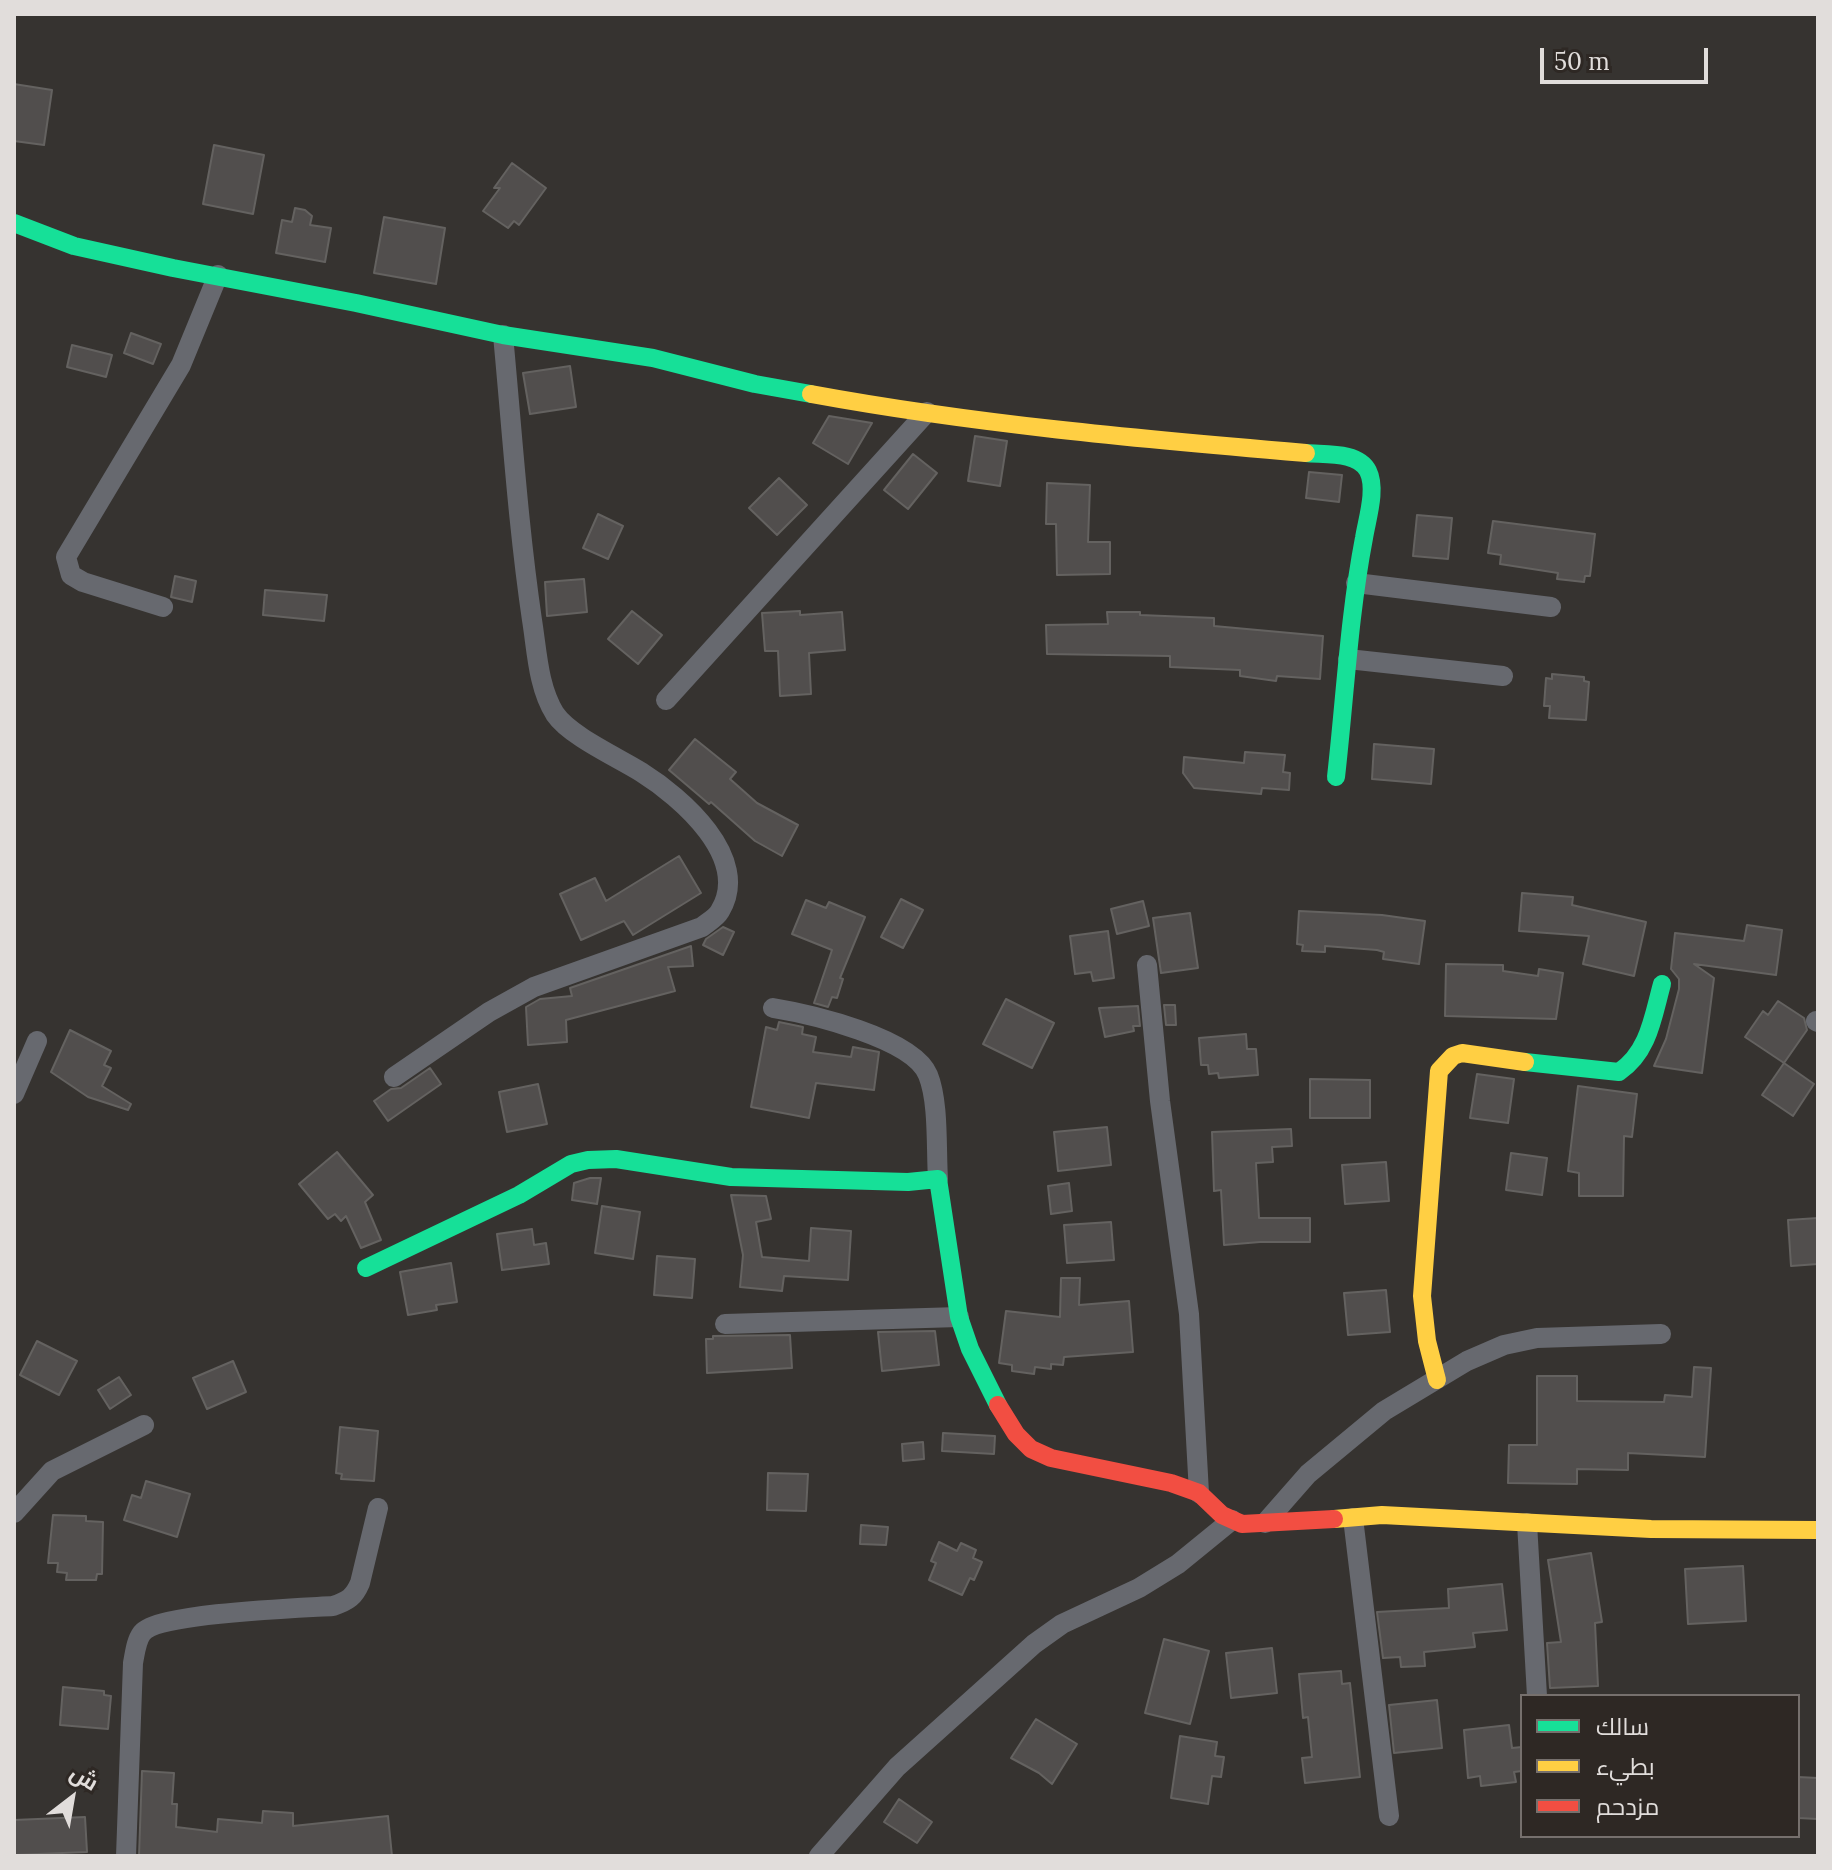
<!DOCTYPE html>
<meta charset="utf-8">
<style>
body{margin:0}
#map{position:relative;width:1832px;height:1870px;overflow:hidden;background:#363330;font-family:Lora,Cairo,serif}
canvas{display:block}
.frame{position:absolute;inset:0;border:16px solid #e1dddb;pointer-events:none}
.legend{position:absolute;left:1520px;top:1694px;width:280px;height:144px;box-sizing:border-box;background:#2e2824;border:2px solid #76706d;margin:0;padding:10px 14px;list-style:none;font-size:24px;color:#e1dddb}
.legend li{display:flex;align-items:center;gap:16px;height:40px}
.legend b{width:40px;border:2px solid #76706d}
.north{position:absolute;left:32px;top:1758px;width:80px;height:80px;-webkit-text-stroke:6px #2e2824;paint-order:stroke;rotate:31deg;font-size:22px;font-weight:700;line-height:32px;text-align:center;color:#e1dddb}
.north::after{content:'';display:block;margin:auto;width:28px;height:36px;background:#e1dddb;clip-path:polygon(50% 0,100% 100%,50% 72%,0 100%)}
.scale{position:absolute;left:1540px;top:48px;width:168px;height:36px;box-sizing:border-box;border:4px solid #e1dddb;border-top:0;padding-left:10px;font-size:24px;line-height:28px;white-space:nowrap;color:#e1dddb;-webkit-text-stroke:6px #2e2824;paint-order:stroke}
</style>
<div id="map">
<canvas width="1832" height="1870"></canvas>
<div class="frame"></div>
<ul class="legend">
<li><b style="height:10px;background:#16e098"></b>سالك</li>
<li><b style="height:10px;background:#ffcf43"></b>بطيء</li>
<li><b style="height:10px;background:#f24e42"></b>مزدحم</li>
</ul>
<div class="north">ش</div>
<div class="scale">50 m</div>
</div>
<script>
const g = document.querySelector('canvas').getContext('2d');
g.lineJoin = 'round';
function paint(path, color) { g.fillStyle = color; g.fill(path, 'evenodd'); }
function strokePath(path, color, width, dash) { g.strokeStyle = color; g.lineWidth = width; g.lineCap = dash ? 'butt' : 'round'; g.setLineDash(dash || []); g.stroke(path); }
const building = new Path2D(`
 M 14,84 L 52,90 L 44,145 L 14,141 Z
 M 214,145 L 264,155 L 253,214 L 203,204 Z
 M 512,163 L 546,188 L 519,225 L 514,221 L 508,228 L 483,211 L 500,188 L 494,188 Z
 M 295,208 L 305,210 L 312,216 L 310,225 L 331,228 L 325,262 L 276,253 L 282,220 L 292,222 Z
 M 384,217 L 445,228 L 436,284 L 374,273 Z
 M 131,333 L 161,344 L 153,364 L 124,353 Z
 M 72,345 L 112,355 L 106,377 L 67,367 Z
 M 570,366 L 576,407 L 530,414 L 523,373 Z
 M 829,416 L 872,423 L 848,464 L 813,443 Z
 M 975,436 L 1007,441 L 1000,486 L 968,481 Z
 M 913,454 L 937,473 L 908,509 L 884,490 Z
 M 1309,472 L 1342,475 L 1339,502 L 1306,498 Z
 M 779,478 L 807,505 L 777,535 L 749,508 Z
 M 1047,483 L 1090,485 L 1088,542 L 1110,542 L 1110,574 L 1057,575 L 1056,524 L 1046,524 Z
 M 598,514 L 623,526 L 608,559 L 583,548 Z
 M 1417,515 L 1452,518 L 1448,559 L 1413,556 Z
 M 1493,521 L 1595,534 L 1590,576 L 1585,576 L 1584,582 L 1557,579 L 1558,573 L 1500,564 L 1501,555 L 1488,553 Z
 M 175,576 L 196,581 L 192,602 L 171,597 Z
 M 584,579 L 587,612 L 547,616 L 545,582 Z
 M 265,590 L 327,595 L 324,621 L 263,615 Z
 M 632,611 L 662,635 L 638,664 L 608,639 Z
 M 800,611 L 800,615 L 842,612 L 845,650 L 809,653 L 811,694 L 780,696 L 778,651 L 765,651 L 762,613 Z
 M 1107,612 L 1140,612 L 1140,615 L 1214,618 L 1214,626 L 1323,636 L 1320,679 L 1277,676 L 1276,681 L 1240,676 L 1240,670 L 1170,667 L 1170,656 L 1047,654 L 1046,625 L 1108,624 Z
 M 1552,674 L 1584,677 L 1584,681 L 1589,682 L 1586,720 L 1549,718 L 1550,706 L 1544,706 L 1546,678 L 1552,679 Z
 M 695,739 L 736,772 L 730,779 L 757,803 L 798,825 L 782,856 L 755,841 L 711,802 L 709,804 L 669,770 Z
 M 1374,744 L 1434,749 L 1431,784 L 1372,779 Z
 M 1245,752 L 1285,755 L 1283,772 L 1290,773 L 1289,790 L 1262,788 L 1261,794 L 1194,788 L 1183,773 L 1184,757 L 1244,763 Z
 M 679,856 L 701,893 L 633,935 L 624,921 L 581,940 L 560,894 L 595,878 L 606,901 Z
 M 1522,893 L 1573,897 L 1572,905 L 1646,922 L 1634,976 L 1583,964 L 1589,936 L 1519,931 Z
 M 901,899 L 923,910 L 903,948 L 881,937 Z
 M 806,900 L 826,908 L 829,902 L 865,917 L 840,978 L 843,979 L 837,998 L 832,997 L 828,1007 L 814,1003 L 832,950 L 792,934 Z
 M 1143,901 L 1149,926 L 1117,934 L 1111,909 Z
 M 1299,911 L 1382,915 L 1425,921 L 1419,964 L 1383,959 L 1384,952 L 1377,950 L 1325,946 L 1325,952 L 1302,951 L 1303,945 L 1297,944 Z
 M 1190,913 L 1198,968 L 1161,973 L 1153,918 Z
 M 1747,925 L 1782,930 L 1776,975 L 1694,964 L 1714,978 L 1702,1073 L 1654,1066 L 1666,1039 L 1679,989 L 1679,979 L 1671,969 L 1675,933 L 1744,941 Z
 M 723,927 L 734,932 L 723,955 L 703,945 L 706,939 Z
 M 1108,931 L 1114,978 L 1093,981 L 1091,972 L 1075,974 L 1070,936 Z
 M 691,946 L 693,966 L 668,967 L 675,991 L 566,1020 L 567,1042 L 528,1045 L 526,1007 L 540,999 L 572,996 L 570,988 Z
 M 1446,964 L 1503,965 L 1503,971 L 1538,976 L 1539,969 L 1563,973 L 1556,1019 L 1445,1016 Z
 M 1006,999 L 1054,1023 L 1032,1068 L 983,1044 Z
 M 1778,1001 L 1804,1018 L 1807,1030 L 1784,1063 L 1745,1037 L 1763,1011 L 1768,1015 Z
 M 1164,1005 L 1175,1005 L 1176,1025 L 1166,1025 Z
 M 1138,1006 L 1140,1026 L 1133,1026 L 1134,1031 L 1105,1037 L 1099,1008 Z
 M 779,1022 L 803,1027 L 802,1034 L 816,1037 L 813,1052 L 851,1057 L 853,1047 L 879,1052 L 874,1090 L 816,1083 L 809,1118 L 751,1107 L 766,1027 L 777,1030 Z
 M 70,1030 L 111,1051 L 104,1065 L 111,1068 L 102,1086 L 131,1104 L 128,1110 L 88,1097 L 51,1072 Z
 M 1246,1034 L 1247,1049 L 1256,1049 L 1258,1075 L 1219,1078 L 1218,1073 L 1209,1074 L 1208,1065 L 1201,1065 L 1199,1038 Z
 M 1784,1063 L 1814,1084 L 1793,1116 L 1762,1095 Z
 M 430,1068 L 441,1084 L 388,1121 L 374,1101 L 391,1089 L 401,1088 Z
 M 1477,1074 L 1514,1079 L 1508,1123 L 1470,1118 Z
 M 1310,1079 L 1370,1080 L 1370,1118 L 1310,1118 Z
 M 538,1084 L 547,1124 L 507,1132 L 499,1092 Z
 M 1578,1086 L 1637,1094 L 1632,1137 L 1624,1136 L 1623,1196 L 1579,1196 L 1579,1173 L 1568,1171 Z
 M 1107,1127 L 1111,1165 L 1058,1171 L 1054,1132 Z
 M 1291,1129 L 1292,1146 L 1272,1147 L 1273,1162 L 1256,1163 L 1259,1218 L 1310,1218 L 1310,1242 L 1260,1242 L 1224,1245 L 1221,1190 L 1214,1191 L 1212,1132 Z
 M 337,1152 L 373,1195 L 365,1202 L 381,1240 L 361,1248 L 346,1216 L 341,1221 L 335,1214 L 328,1219 L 299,1184 Z
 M 1511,1153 L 1547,1158 L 1542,1195 L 1506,1190 Z
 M 1386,1162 L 1389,1201 L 1345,1204 L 1342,1165 Z
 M 590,1178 L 601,1178 L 597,1204 L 572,1200 L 574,1183 Z
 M 1069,1183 L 1072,1211 L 1051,1214 L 1048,1186 Z
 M 731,1195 L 766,1196 L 771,1219 L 756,1222 L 762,1257 L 809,1261 L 811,1228 L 851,1231 L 848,1280 L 784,1276 L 782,1291 L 740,1287 L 743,1255 Z
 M 602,1206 L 640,1212 L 633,1259 L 595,1253 Z
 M 1818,1218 L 1818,1264 L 1791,1266 L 1788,1220 Z
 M 1111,1222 L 1114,1260 L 1067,1263 L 1064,1225 Z
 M 532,1229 L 534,1245 L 546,1243 L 549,1264 L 502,1270 L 497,1234 Z
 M 657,1256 L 695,1259 L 692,1298 L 654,1295 Z
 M 451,1263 L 457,1302 L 436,1305 L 437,1310 L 408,1315 L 400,1272 Z
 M 1061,1278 L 1080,1278 L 1079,1305 L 1129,1301 L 1133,1352 L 1064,1357 L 1063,1365 L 1051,1364 L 1051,1369 L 1035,1367 L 1034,1374 L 1012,1371 L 1012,1365 L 999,1363 L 1006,1311 L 1060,1317 Z
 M 1386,1290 L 1390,1332 L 1348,1335 L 1344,1293 Z
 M 935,1331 L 939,1365 L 882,1371 L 878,1332 Z
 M 790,1335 L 792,1368 L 707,1373 L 706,1339 L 713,1339 L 713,1336 Z
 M 37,1341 L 77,1361 L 59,1395 L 20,1375 Z
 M 233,1361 L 246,1392 L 207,1409 L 193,1378 Z
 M 1694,1367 L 1711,1368 L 1705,1457 L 1628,1453 L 1628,1470 L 1577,1469 L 1577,1484 L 1508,1483 L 1509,1445 L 1537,1445 L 1537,1376 L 1577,1376 L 1577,1401 L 1664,1402 L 1665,1395 L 1692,1397 Z
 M 119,1377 L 131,1395 L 110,1409 L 98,1390 Z
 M 340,1427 L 378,1431 L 374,1481 L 341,1479 L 342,1474 L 336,1473 Z
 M 943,1433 L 995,1436 L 994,1454 L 942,1451 Z
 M 923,1442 L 924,1459 L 903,1461 L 902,1444 Z
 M 768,1473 L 808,1474 L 806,1511 L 767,1510 Z
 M 146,1481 L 190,1494 L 177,1537 L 124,1520 L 132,1495 L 141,1498 Z
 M 53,1515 L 86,1516 L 86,1521 L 103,1522 L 102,1574 L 97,1574 L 96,1580 L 66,1580 L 67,1573 L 57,1572 L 58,1563 L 48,1563 Z
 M 861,1525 L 888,1527 L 886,1545 L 860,1544 Z
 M 939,1542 L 957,1551 L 961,1543 L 976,1550 L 973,1558 L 982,1562 L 974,1580 L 970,1578 L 962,1595 L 929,1580 L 936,1563 L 931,1561 Z
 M 1591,1553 L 1602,1622 L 1595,1623 L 1598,1686 L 1550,1688 L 1547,1643 L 1561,1642 L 1548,1560 Z
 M 1743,1566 L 1746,1621 L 1688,1624 L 1685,1569 Z
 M 1502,1584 L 1507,1630 L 1473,1633 L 1475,1647 L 1424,1652 L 1425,1666 L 1401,1667 L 1400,1657 L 1383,1658 L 1377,1612 L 1449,1608 L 1448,1589 Z
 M 1164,1639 L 1209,1651 L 1190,1724 L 1145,1713 Z
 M 1272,1648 L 1277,1693 L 1231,1698 L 1226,1653 Z
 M 1341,1671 L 1342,1684 L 1350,1683 L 1360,1777 L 1305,1783 L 1302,1758 L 1312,1757 L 1308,1717 L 1303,1718 L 1299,1674 Z
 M 63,1687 L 104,1691 L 104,1695 L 111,1696 L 108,1729 L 60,1725 Z
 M 1437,1700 L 1442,1748 L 1394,1753 L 1389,1705 Z
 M 1036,1719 L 1077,1744 L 1052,1784 L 1039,1773 L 1011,1758 Z
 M 1509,1725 L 1512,1748 L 1522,1747 L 1522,1771 L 1514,1772 L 1516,1782 L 1481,1786 L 1480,1776 L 1468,1778 L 1464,1730 Z
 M 1180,1736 L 1217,1742 L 1215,1756 L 1224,1757 L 1221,1777 L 1212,1776 L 1208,1804 L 1171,1798 Z
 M 142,1771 L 174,1773 L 172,1804 L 177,1804 L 176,1827 L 217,1832 L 218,1819 L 262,1823 L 263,1811 L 293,1813 L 293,1826 L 388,1816 L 392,1856 L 139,1856 Z
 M 1798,1777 L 1818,1778 L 1818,1819 L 1798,1818 Z
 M 899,1799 L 932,1822 L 917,1843 L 884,1822 Z
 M 85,1817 L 87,1852 L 14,1855 L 14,1820 Z`);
paint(building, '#514e4d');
strokePath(building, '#646260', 2);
strokePath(new Path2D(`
 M 1356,583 L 1551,607
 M 163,607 L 83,582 L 71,575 L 66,557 L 181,365 L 218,275
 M 1348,659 L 1503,676
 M 666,700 L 927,412
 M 1147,965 L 1160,1101 L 1189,1314 L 1199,1493
 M 773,1008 C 810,1014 913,1038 928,1075 C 939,1102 936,1149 938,1179
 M 1816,1021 L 1818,1022
 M 394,1077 L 489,1012 L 534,987 L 702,927 C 708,922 716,918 720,911 C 752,858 681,797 641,772 C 617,757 570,736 555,714 C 538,687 537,651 532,620 C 518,525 512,430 503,335
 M 14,1094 L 37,1041
 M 725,1324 L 959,1317
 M 14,1513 L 52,1471 L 144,1425
 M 1353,1518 L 1389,1816
 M 1265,1523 L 1308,1474 L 1384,1411 L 1467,1361 L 1504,1345 L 1537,1338 L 1661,1334
 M 1527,1523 L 1537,1696
 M 126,1856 L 133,1663 C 135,1653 136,1641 142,1633 C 158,1613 302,1608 333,1606 C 348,1601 354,1597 360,1583 L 378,1508
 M 819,1856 L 897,1767 L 1034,1644 L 1062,1624 L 1139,1588 L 1178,1564 L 1232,1520`), '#67696f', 20);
strokePath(new Path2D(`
 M 14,223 L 74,246 L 173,268 L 356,303 L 503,335 L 653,358 L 755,384 L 811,394
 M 1306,453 C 1324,455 1358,451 1368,471 C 1377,489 1367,519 1364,538 C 1349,616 1345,698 1336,777
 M 1525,1062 L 1619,1072 C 1649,1052 1653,1016 1662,984
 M 366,1268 L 519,1195 L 571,1164 L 588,1160 L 616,1159 L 731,1177 L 908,1182 L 938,1179 L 959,1317 L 970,1349 L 998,1405`), '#16e098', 18);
strokePath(new Path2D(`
 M 811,394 C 974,424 1140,439 1306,453
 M 1437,1380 L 1427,1341 L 1422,1296 L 1439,1071 L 1453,1056 L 1462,1053 L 1525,1062
 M 1334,1519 L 1382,1515 L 1651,1529 L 1818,1530`), '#ffcf43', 18);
strokePath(new Path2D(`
 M 998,1405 L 1016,1434 L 1031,1449 L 1051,1458 L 1171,1483 L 1199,1493 L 1222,1515 L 1242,1524 L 1334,1519`), '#f24e42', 18);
</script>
